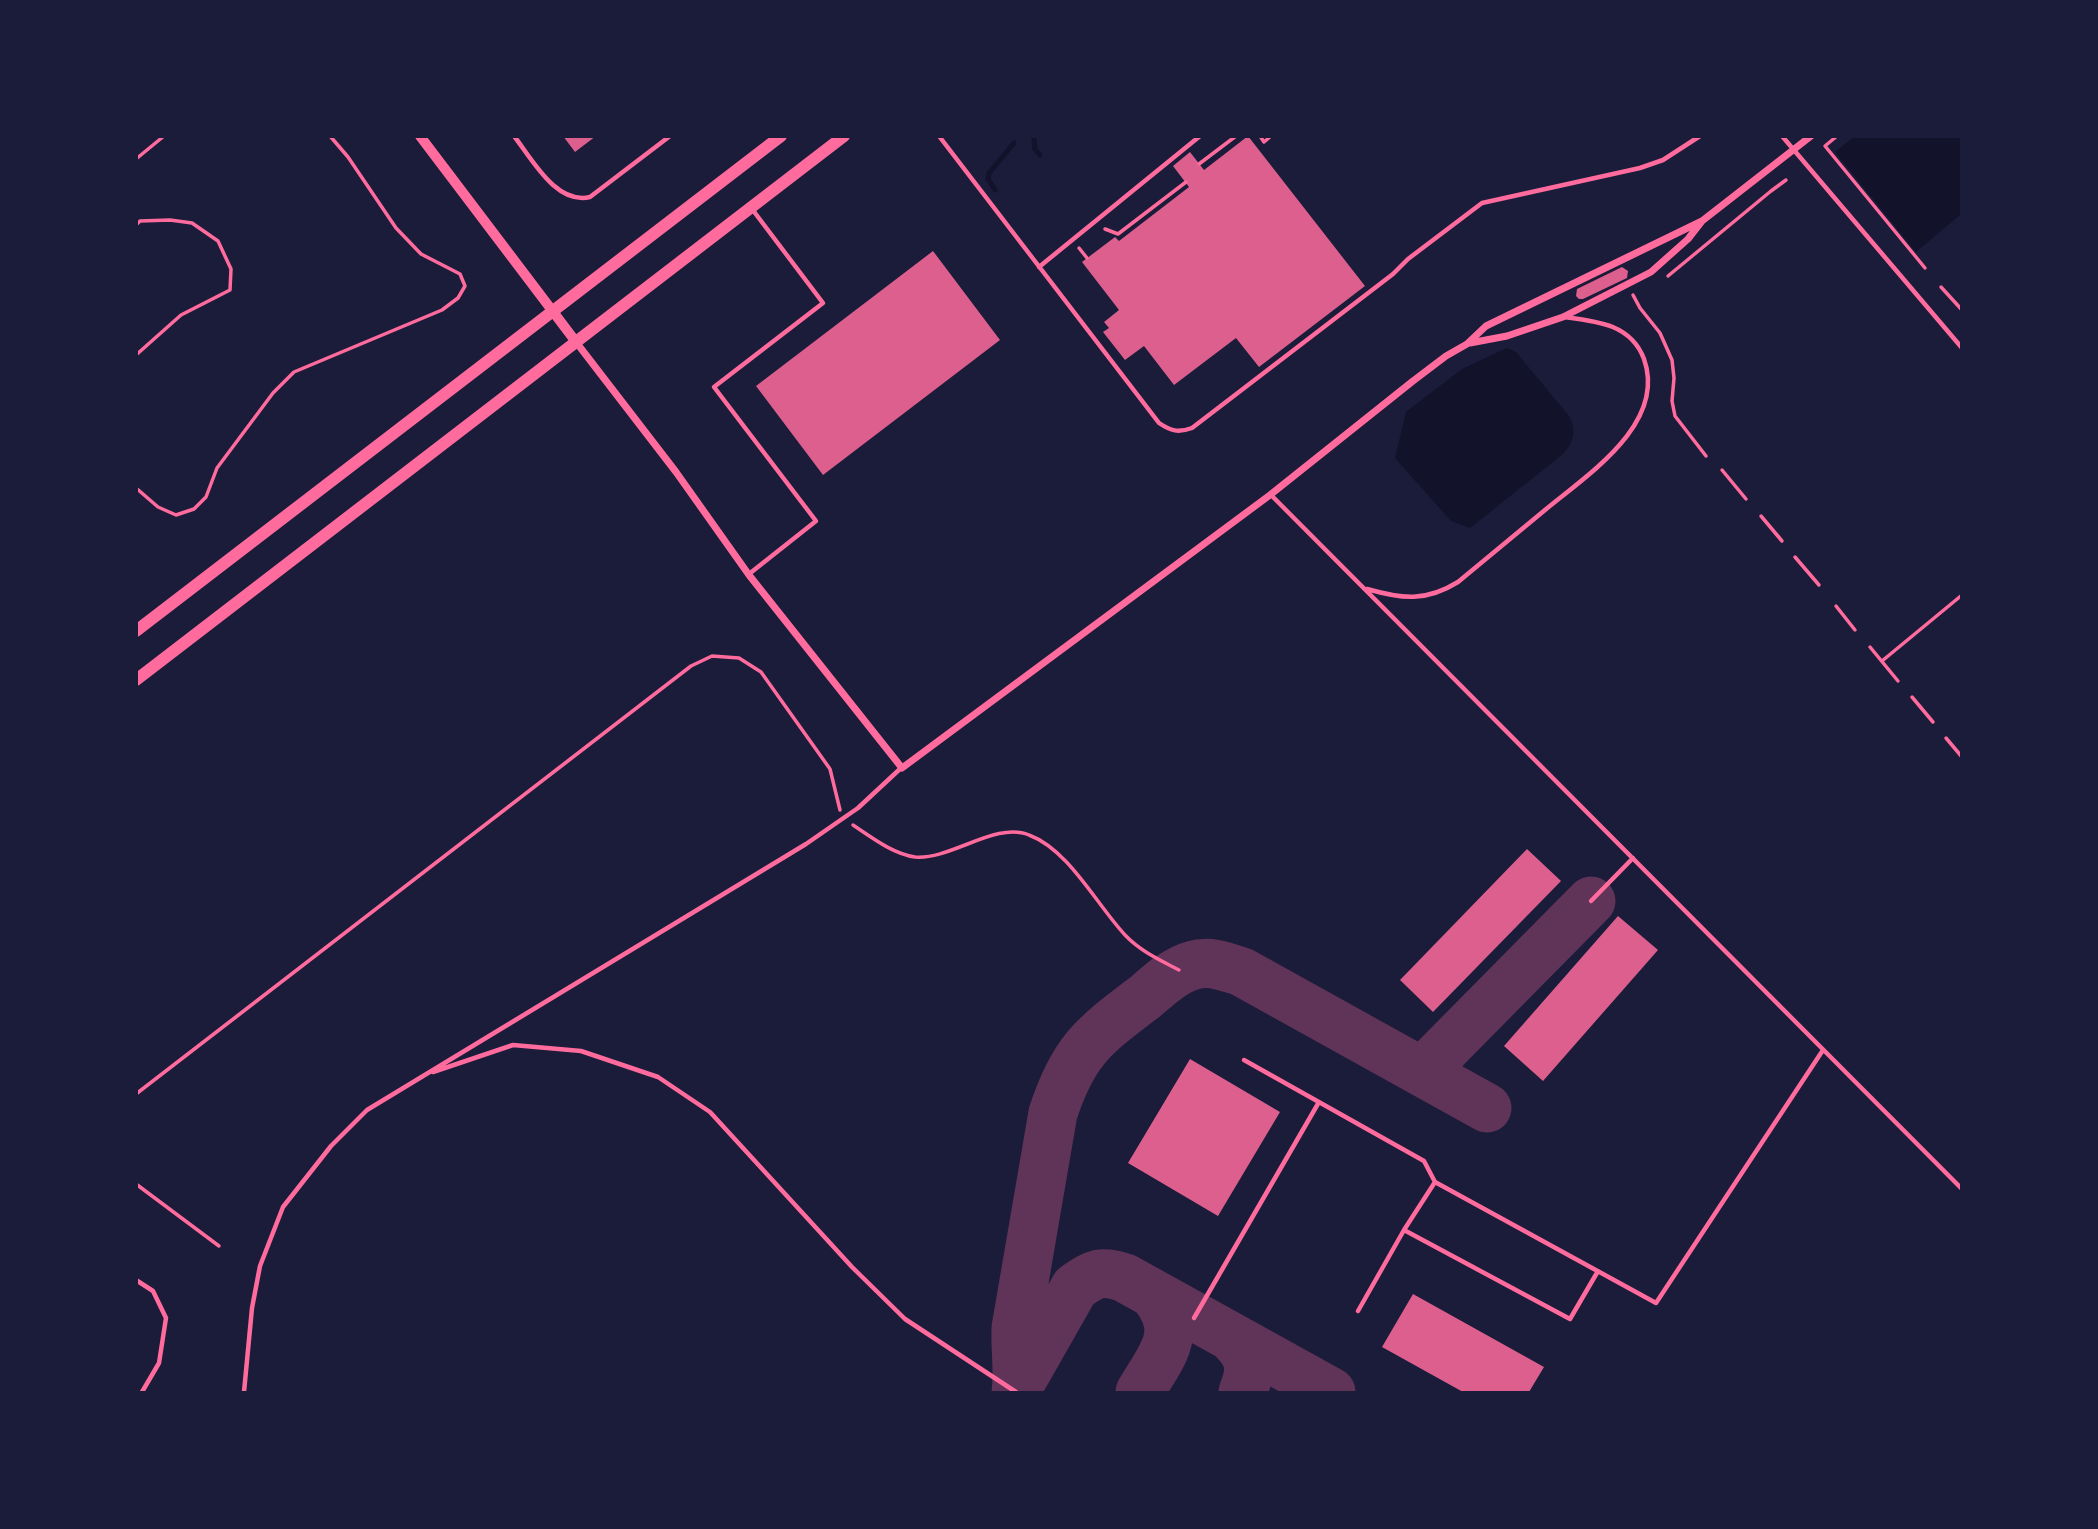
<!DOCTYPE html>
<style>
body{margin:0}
#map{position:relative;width:2098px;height:1529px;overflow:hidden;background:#1b1b3a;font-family:Montserrat,sans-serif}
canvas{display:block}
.frame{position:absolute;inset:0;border:138px solid #1b1b3a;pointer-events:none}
</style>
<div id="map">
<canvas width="2098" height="1529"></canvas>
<div class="frame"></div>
</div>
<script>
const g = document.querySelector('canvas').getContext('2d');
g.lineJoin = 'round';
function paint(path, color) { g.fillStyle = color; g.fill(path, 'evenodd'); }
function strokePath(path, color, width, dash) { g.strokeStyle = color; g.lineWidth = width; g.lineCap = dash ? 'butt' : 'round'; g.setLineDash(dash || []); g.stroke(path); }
paint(new Path2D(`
 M 1854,137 L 1961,137 L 1961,214 L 1916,252 L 1835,152 Z
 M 1507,348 L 1516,352 L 1569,416 C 1577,430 1574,442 1563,454 L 1470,528 L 1451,521 L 1395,458 L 1406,412 L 1462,369 Z`), '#12122b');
strokePath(new Path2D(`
 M 1034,140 L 1035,149 L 1040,155
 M 995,190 L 988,179 L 989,173 L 1014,143`), '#12122b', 5);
strokePath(new Path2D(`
 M 1423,1071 L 1591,901
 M 1234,1340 C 1251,1358 1252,1369 1243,1392
 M 1017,1389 L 1075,1287 C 1095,1273 1101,1270 1125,1278 L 1331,1392
 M 1016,1392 C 1019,1371 1015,1350 1016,1328 L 1053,1113 C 1074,1049 1094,1036 1145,997 C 1160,984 1175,970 1194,965 C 1210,960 1227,967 1242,972 L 1487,1108
 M 1140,1392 C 1160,1357 1185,1334 1155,1296`), '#603358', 49);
paint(new Path2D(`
 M 563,136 L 596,136 L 575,152 Z
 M 1248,136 L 1365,286 L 1259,367 L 1236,338 L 1174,385 L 1144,346 L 1125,360 L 1103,332 L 1109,328 L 1104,322 L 1119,310 L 1082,262 L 1115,237 L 1119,241 L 1189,187 L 1173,166 L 1190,152 L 1204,170 Z
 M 933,251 L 1000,340 L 823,475 L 756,386 Z
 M 1622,267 L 1628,271 L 1627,278 L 1583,299 L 1579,299 L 1576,296 L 1577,289 Z
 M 1527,849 L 1561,881 L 1433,1012 L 1400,980 Z
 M 1618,916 L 1658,950 L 1543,1081 L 1504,1046 Z
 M 1190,1059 L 1280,1112 L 1218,1216 L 1128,1163 Z
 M 1413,1294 L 1544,1367 L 1529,1392 L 1463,1392 L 1382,1347 Z`), '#dd5f8e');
strokePath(new Path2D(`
 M 1260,136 L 1264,142 L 1271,136
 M 1837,136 L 1825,146 L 1925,268
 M 136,159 L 164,136
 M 1199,164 L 1236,136
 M 136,225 L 140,221 L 170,220 L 192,223 L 218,241 L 231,269 L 230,290 L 181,315 L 136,355
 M 1105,229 L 1118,234 L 1186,182
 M 1079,248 L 1087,258
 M 1668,276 L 1771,191 L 1786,180
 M 1941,287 L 1962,310
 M 1633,295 L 1640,308 L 1660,333 L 1672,360 L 1674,378 L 1672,401 L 1675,416 L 1706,456
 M 1722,470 L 1746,499
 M 136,488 L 158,507 L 176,515 L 194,509 L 206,497 L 217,468 L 273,393 L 294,372 L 442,310 L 458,298 L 465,286 L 460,274 L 421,254 L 396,228 L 348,157 L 330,136
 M 1761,516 L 1782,541
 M 1795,557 L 1819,585
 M 1836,606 L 1855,630
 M 1870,647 L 1898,681
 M 1882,661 L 1962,595
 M 1912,697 L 1933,722
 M 1946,738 L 1962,757
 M 853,825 C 871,837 893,854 915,857 C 951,860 996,821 1029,835 C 1069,850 1096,904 1125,935 C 1140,951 1160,960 1179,970
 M 136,1094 L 691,666 L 712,656 L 739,658 L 761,672 L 830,769 L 840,810
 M 136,1184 L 219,1246`), '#ff6b9d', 3.5);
strokePath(new Path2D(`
 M 514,136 C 532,159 556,205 590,197 L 670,136
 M 939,136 L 1159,423 C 1171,431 1178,433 1192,428 L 1393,274 L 1408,259 L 1482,203 L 1640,168 L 1663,160 L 1700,136
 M 1782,136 L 1962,348
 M 1039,267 L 1200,136
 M 1271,495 L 1962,1189
 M 749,574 L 816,521 L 714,387 L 823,303 L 752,209
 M 1367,589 C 1402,599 1426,602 1458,582 C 1487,558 1516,534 1545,510 C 1587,475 1667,424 1644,359 C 1631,324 1596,321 1564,317
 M 1591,901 L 1633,858
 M 1244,1060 L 1424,1161 L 1435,1182 L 1656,1303 L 1823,1050
 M 433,1072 L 513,1045 L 581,1051 L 658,1077 L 710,1112 L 852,1267 L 905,1319 L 1016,1392
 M 1404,1230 L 1435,1182
 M 136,1280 L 153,1291 L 166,1318 L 159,1363 L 142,1392
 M 1358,1311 L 1404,1230 L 1570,1319 L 1598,1271
 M 1194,1318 L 1319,1102
 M 244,1392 L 252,1308 L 260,1266 L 283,1207 L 331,1146 L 367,1110 L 806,844 L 858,808 L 901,768`), '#ff6b9d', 4.5);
strokePath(new Path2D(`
 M 576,342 L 676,472 L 749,575 L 902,768 L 1270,495 L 1413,381 L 1446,356 L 1467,344 L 1486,326 L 1702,221 L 1811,136
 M 1470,343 L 1507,336 L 1563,317 L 1651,272 L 1688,239 L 1702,221`), '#ff6b9d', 7);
strokePath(new Path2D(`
 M 420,136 L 576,342`), '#ff6b9d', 10);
strokePath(new Path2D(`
 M 136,631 L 781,136
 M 136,680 L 844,136`), '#ff6b9d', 12);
</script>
